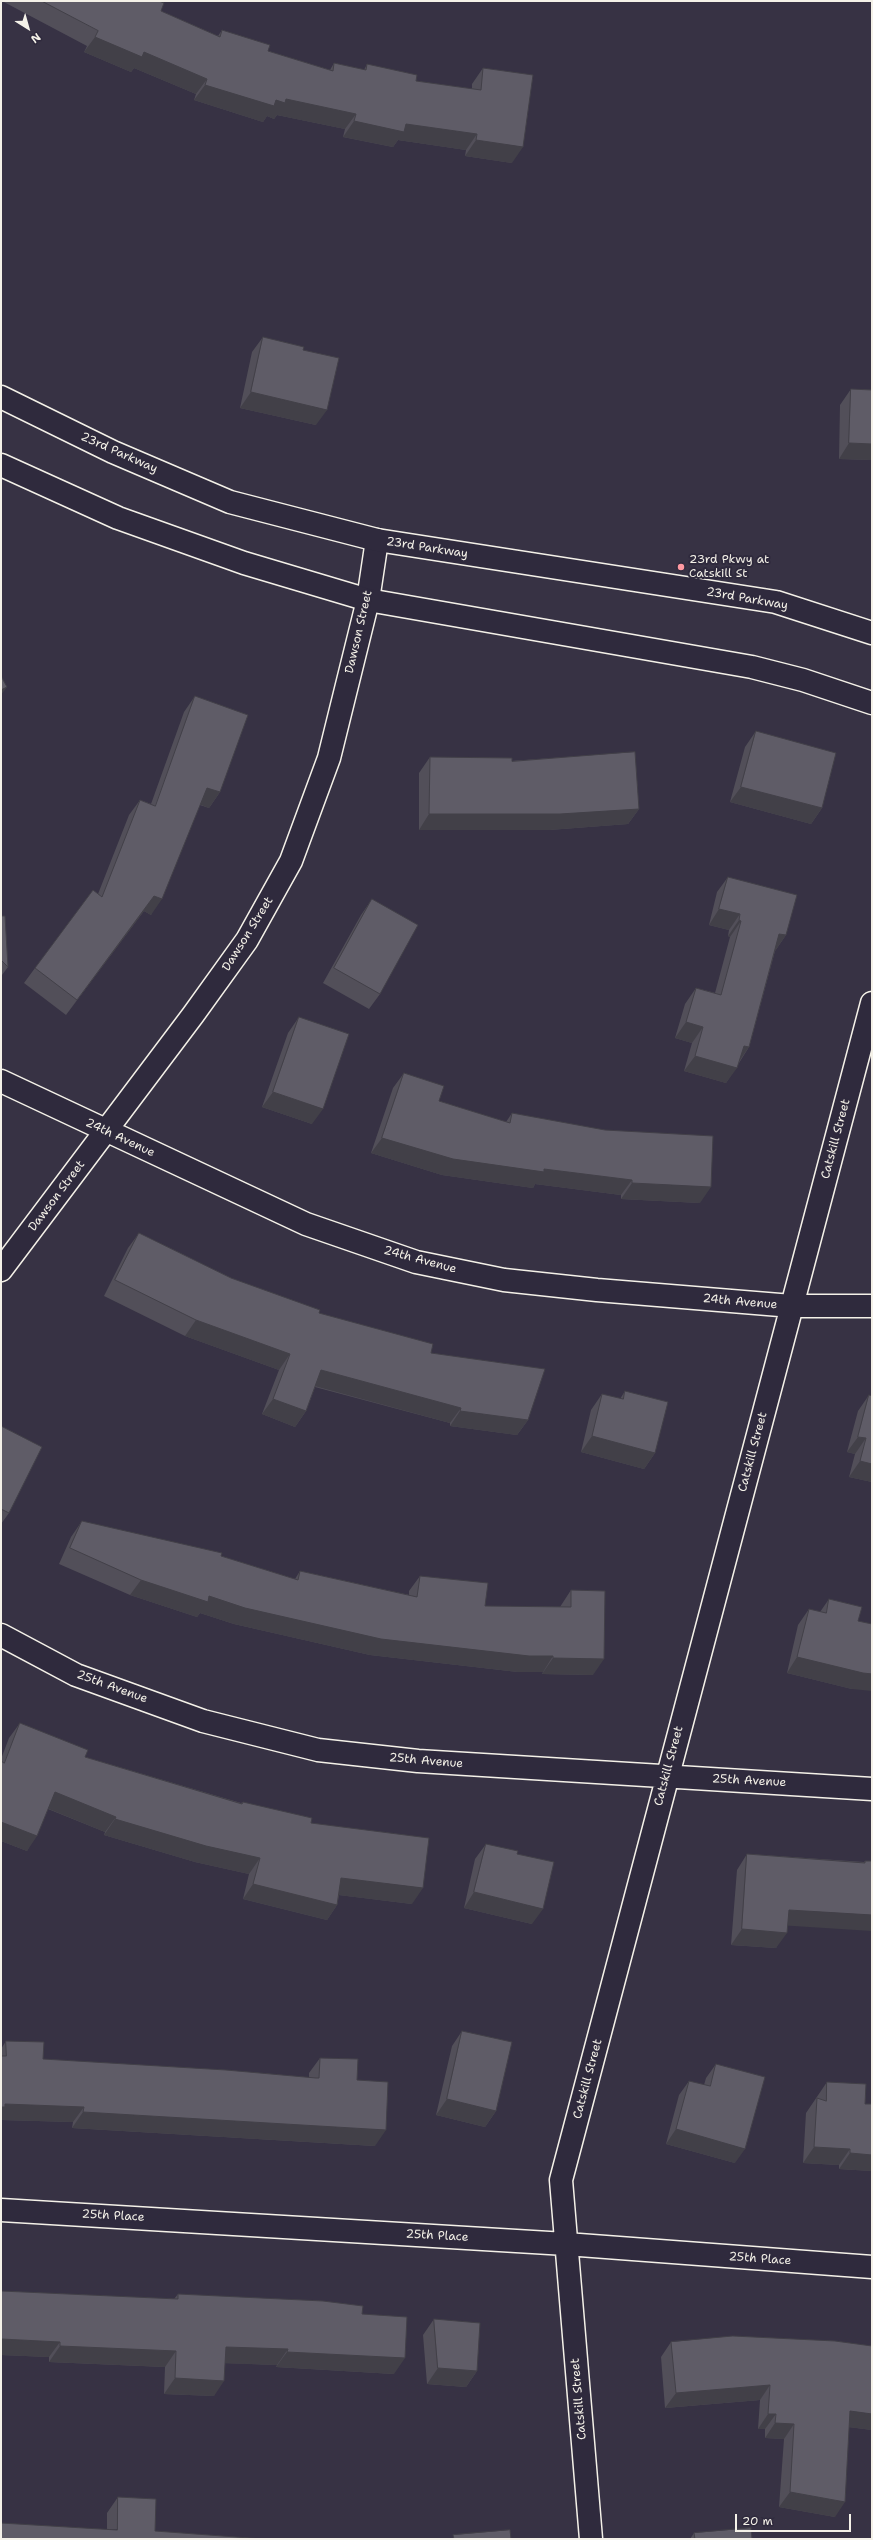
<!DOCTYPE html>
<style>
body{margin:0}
#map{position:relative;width:873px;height:2540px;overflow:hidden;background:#373244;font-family:"Shantell Sans",sans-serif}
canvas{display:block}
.frame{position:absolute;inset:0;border:2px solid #f4f1e8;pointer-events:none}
.north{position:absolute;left:8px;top:8px;width:40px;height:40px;-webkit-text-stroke:3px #2f2a3d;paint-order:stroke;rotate:143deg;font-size:11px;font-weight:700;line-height:16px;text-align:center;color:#f4f1e8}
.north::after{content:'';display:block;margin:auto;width:14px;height:18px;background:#f4f1e8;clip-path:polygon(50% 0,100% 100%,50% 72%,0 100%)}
.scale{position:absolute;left:735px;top:2514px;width:116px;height:18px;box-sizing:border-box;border:2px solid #f4f1e8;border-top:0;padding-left:5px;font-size:12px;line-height:14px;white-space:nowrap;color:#f4f1e8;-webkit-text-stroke:3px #2f2a3d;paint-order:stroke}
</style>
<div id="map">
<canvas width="873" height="2540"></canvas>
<div class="frame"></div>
<div class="north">N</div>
<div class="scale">20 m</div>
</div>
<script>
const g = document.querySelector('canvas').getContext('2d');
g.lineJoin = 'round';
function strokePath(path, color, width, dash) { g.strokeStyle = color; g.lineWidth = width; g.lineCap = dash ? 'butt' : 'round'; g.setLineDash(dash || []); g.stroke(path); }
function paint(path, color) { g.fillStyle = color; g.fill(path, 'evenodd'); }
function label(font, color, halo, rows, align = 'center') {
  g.font = font + ' "Shantell Sans",sans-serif'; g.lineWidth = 4; g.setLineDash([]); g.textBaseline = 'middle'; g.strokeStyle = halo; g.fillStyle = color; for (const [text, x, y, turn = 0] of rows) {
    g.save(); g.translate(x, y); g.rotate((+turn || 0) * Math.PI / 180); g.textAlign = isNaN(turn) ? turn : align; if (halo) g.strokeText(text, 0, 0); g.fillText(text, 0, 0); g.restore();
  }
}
const minor = new Path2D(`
 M 1,1081 L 306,1224 L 416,1262 L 504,1280 L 597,1290 L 792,1306 L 872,1306
 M 1,1270 L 193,1015 L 247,940 L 291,861 L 329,758 L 368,600 L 377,540
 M 1,1635 L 76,1675 L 203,1721 L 318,1750 L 418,1761 L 872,1789
 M 1,2210 L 566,2244 L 872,2267
 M 591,2539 L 561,2180 L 872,1003`);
const tertiary = new Path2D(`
 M 1,397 L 113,452 L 230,502 L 377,540 L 776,602 L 872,633
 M 1,465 L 118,518 L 244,563 L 368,600 L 752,667 L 803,680 L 872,703`);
strokePath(minor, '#f4f1e8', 25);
strokePath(tertiary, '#f4f1e8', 25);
strokePath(minor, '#2f2a3d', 22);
strokePath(tertiary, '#2f2a3d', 22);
paint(new Path2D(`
 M 2,1 L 159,1 L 161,11 L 218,36 L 222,30 L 268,51 L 330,70 L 334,63 L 364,70 L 367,64 L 416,81 L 472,89 L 472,84 L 483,68 L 512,163 L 465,156 L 466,150 L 398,140 L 393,147 L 343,137 L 345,129 L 277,115 L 274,119 L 267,116 L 263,122 L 194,100 L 196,94 L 134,68 L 131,72 L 84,52 L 87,46 Z
 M 263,337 L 303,350 L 316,425 L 240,408 L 252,352 Z
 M 851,389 L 872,390 L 872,460 L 839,459 L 840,405 Z
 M 195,696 L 220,792 L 209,808 L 200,805 L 151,915 L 144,911 L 66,1015 L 24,983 L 35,968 L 98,894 L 129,815 L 140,800 L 151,804 L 184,712 Z
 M 756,731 L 822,808 L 811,824 L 730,802 L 745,747 Z
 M 430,757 L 512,761 L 639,809 L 628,824 L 549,830 L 419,830 L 419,773 Z
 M 728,877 L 786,935 L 775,951 L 749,1047 L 739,1063 L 726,1083 L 684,1071 L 692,1043 L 675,1038 L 685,1004 L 696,988 L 715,993 L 730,937 L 728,936 L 729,930 L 709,925 L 717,892 Z
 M 372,899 L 380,994 L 369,1009 L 323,983 L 361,915 Z
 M 1,916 L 8,967 L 2,975 L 1,973 Z
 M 299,1017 L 312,1124 L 262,1107 L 288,1033 Z
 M 404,1073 L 439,1101 L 506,1122 L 512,1113 L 700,1203 L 621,1199 L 621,1195 L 535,1184 L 533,1188 L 442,1175 L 371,1153 L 393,1088 Z
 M 139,1233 L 231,1278 L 319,1313 L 431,1353 L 528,1420 L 517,1435 L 450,1426 L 450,1423 L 315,1387 L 306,1411 L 295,1427 L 262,1414 L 279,1370 L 185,1336 L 104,1296 L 128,1248 Z
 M 625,1391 L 655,1453 L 644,1469 L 581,1452 L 591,1410 L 602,1394 L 620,1399 Z
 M 869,1395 L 872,1396 L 872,1482 L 849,1477 L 855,1454 L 847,1452 L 858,1411 Z
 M 1,1426 L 9,1513 L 1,1524 Z
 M 82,1521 L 221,1556 L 295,1579 L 300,1571 L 409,1595 L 409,1591 L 420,1576 L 485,1606 L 560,1607 L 571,1590 L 593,1675 L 542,1674 L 543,1672 L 518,1672 L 370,1655 L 234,1624 L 200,1613 L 197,1617 L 130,1595 L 59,1564 L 71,1537 Z
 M 829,1599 L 858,1621 L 852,1689 L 787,1673 L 798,1625 L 809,1609 L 820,1612 Z
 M 20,1723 L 85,1757 L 241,1803 L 243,1802 L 311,1823 L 412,1904 L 339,1895 L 337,1905 L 327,1920 L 243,1899 L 249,1874 L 195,1862 L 104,1835 L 105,1832 L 48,1809 L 27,1851 L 1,1841 L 1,1759 L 9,1738 Z
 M 486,1844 L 517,1854 L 532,1924 L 464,1908 L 475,1859 Z
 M 747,1854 L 864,1862 L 865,1861 L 872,1861 L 787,1926 L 776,1948 L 731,1945 L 737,1870 Z
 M 462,2031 L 496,2111 L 485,2127 L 436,2115 L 452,2046 Z
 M 6,2041 L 43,2059 L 309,2078 L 309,2073 L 320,2058 L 357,2080 L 375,2146 L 72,2128 L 73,2122 L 1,2120 L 1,2049 Z
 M 716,2064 L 735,2163 L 666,2144 L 679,2095 L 689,2081 L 704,2085 L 706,2078 Z
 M 827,2082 L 865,2104 L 872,2171 L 839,2169 L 839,2165 L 803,2163 L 806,2113 Z
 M 1,2291 L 174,2299 L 178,2294 L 362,2314 L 394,2374 L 276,2367 L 277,2365 L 225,2363 L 214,2396 L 164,2394 L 165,2367 L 49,2362 L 49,2357 L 1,2355 Z
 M 434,2319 L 477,2371 L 466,2387 L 427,2384 L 423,2335 Z
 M 671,2342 L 872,2430 L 849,2427 L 835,2517 L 779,2507 L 784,2439 L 765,2438 L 765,2429 L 758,2429 L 760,2400 L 665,2408 L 661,2357 Z
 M 118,2497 L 155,2531 L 107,2529 L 107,2513 Z
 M 694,2533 L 695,2539 L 690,2539 Z`), '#524f59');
paint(new Path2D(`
 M 95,37 L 144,52 L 207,79 L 196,94 L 134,68 L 131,72 L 84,52 Z
 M 205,85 L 276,100 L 286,99 L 356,114 L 345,129 L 277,115 L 274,119 L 267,116 L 263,122 L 194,100 Z
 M 354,121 L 406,124 L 477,134 L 466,150 L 398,140 L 393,147 L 343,137 Z
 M 476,140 L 523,147 L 512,163 L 465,156 Z
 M 251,392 L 327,410 L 316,425 L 240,408 Z
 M 849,443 L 872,444 L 872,460 L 839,459 Z
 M 7,687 L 1,695 L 1,690 Z
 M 741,787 L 822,808 L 811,824 L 730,802 Z
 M 207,788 L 220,792 L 209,808 L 196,803 Z
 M 639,809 L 628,824 L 549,830 L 419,830 L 429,814 Z
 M 154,896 L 162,899 L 151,915 L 144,911 L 66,1015 Z
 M 719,909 L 740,914 L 729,930 L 709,925 Z
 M 739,920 L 741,921 L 730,937 L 728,936 Z
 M 779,934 L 786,935 L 775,951 L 769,950 Z
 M 686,1022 L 703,1027 L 692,1043 L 675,1038 Z
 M 744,1046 L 749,1047 L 738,1063 Z
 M 695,1056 L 737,1068 L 726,1083 L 684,1071 Z
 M 273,1092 L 323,1109 L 312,1124 L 262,1107 Z
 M 382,1138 L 544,1169 L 632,1180 L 621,1195 L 535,1184 L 533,1188 L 442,1175 L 371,1153 Z
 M 632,1183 L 711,1187 L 700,1203 L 621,1199 Z
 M 196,1320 L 290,1354 L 279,1370 L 185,1336 Z
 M 321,1370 L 461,1408 L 450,1423 L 311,1385 Z
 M 273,1399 L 306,1411 L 295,1427 L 262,1414 Z
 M 460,1411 L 528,1420 L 517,1435 L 450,1426 Z
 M 592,1436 L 655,1453 L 644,1469 L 581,1452 Z
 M 858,1437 L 866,1438 L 855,1454 L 847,1452 Z
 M 860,1461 L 872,1464 L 872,1482 L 849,1477 Z
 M 141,1580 L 209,1596 L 553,1656 L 543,1672 L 518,1672 L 370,1655 L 234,1624 L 200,1613 L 197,1617 L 130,1595 Z
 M 797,1657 L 872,1674 L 872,1691 L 852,1689 L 787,1673 Z
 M 553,1658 L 604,1659 L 593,1675 L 542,1674 Z
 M 55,1792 L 116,1817 L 105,1832 L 44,1807 Z
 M 115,1819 L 260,1858 L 249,1874 L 195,1862 L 104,1835 Z
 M 1,1822 L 37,1836 L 27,1851 L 1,1841 Z
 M 341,1878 L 423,1888 L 412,1904 L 330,1894 Z
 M 253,1884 L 337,1905 L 327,1920 L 243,1899 Z
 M 474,1892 L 543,1909 L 532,1924 L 464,1908 Z
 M 789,1910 L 872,1915 L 872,1931 L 778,1925 Z
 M 742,1929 L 787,1933 L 776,1948 L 731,1945 Z
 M 447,2099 L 496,2111 L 485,2127 L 436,2115 Z
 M 5,2104 L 84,2107 L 73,2122 L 1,2120 L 1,2107 Z
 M 83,2112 L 386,2130 L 375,2146 L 72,2128 Z
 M 676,2129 L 745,2149 L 735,2163 L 666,2144 Z
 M 814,2147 L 850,2149 L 839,2165 L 803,2163 Z
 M 850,2153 L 872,2155 L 872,2171 L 839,2169 Z
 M 1,2339 L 60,2342 L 49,2357 L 1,2355 Z
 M 60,2346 L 176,2351 L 165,2367 L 49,2362 Z
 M 226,2347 L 288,2349 L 277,2365 L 215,2363 Z
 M 287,2352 L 405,2358 L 394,2374 L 276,2367 Z
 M 438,2368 L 477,2371 L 466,2387 L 427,2384 Z
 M 175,2378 L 224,2381 L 214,2396 L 164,2394 Z
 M 770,2385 L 760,2400 L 665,2408 L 676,2393 Z
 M 850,2411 L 872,2414 L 872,2430 L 839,2426 Z
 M 768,2414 L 776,2414 L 765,2429 L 758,2429 Z
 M 775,2423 L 794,2424 L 784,2439 L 765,2438 Z
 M 790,2492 L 845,2502 L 835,2517 L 779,2507 Z`), '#424048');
const building = new Path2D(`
 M 42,1 L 159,1 L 164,3 L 161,11 L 220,37 L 222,30 L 270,45 L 268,51 L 333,71 L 334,63 L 366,70 L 367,64 L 417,75 L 416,81 L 481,90 L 483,68 L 533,75 L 523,147 L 476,140 L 477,134 L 406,124 L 404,132 L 354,121 L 356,114 L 286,99 L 285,103 L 276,100 L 274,106 L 205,85 L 207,79 L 144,52 L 142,57 L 95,37 L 98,31 Z
 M 263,337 L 304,347 L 303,350 L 339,358 L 327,410 L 251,392 Z
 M 851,389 L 872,390 L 872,444 L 849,443 Z
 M 1,676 L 7,687 L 1,690 Z
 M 195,696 L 248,715 L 220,792 L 207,788 L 162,899 L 154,896 L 77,1000 L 35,968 L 93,890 L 102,897 L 140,800 L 155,806 Z
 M 756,731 L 836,753 L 822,808 L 741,787 Z
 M 635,752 L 639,809 L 560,814 L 429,814 L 430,757 L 512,758 L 512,761 Z
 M 728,877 L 797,895 L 786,935 L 779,934 L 749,1047 L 744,1046 L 737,1068 L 695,1056 L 703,1027 L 686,1022 L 696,988 L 721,995 L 741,921 L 739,920 L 740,914 L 719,909 Z
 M 372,899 L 418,925 L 380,994 L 334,968 Z
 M 1,916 L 5,916 L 8,967 L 1,960 Z
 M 299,1017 L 349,1034 L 323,1109 L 273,1092 Z
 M 404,1073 L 444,1086 L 439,1101 L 510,1123 L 512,1113 L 605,1130 L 713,1136 L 711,1187 L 632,1183 L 632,1180 L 544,1169 L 544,1172 L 453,1159 L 382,1138 Z
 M 139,1233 L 231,1278 L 320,1310 L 319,1313 L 433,1344 L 431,1353 L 545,1369 L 528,1420 L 460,1411 L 461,1408 L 321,1370 L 306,1411 L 273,1399 L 290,1354 L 196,1320 L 115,1280 Z
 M 625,1391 L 668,1402 L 655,1453 L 592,1436 L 602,1394 L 623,1399 Z
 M 869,1395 L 872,1396 L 872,1464 L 860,1461 L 866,1438 L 858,1437 Z
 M 1,1426 L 42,1447 L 9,1513 L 1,1509 Z
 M 82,1521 L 222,1553 L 221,1556 L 298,1580 L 300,1571 L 417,1597 L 420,1576 L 488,1583 L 485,1606 L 571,1607 L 571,1590 L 605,1591 L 604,1659 L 553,1658 L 553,1656 L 529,1656 L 381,1639 L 245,1608 L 209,1596 L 208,1602 L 141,1580 L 70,1548 Z
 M 829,1599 L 862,1607 L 858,1621 L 872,1624 L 872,1674 L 863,1673 L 797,1657 L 809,1609 L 826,1613 Z
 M 20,1723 L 88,1750 L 85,1757 L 242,1804 L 243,1802 L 312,1818 L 311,1823 L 429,1838 L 423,1888 L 341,1878 L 337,1905 L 253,1884 L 260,1858 L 206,1846 L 115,1819 L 116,1817 L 55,1792 L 37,1836 L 1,1822 L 1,1761 L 4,1763 Z
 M 486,1844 L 518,1851 L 517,1854 L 554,1862 L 543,1909 L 474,1892 Z
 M 747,1854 L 865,1863 L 865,1861 L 872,1861 L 872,1915 L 789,1910 L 787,1933 L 742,1929 Z
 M 462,2031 L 512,2042 L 496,2111 L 447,2099 Z
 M 6,2041 L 44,2042 L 43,2059 L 226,2070 L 316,2078 L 319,2078 L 320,2058 L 358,2059 L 357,2080 L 388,2082 L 386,2130 L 83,2112 L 84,2107 L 5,2104 L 5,2107 L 1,2107 L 1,2056 L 6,2056 Z
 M 716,2064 L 765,2077 L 745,2149 L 676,2129 L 689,2081 L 710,2086 Z
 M 827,2082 L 866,2084 L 865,2104 L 872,2104 L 872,2155 L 850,2153 L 850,2149 L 814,2147 L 817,2098 L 826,2101 Z
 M 1,2291 L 178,2299 L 178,2294 L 323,2301 L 363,2306 L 362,2314 L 407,2317 L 405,2358 L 287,2352 L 288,2349 L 226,2347 L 224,2381 L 175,2378 L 176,2351 L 60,2346 L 60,2342 L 1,2339 Z
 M 434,2319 L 480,2323 L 477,2371 L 438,2368 Z
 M 733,2336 L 835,2341 L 872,2346 L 872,2414 L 850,2411 L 845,2502 L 790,2492 L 794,2424 L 775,2423 L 776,2414 L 768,2414 L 770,2385 L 676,2393 L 671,2342 Z
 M 118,2497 L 156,2499 L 155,2531 L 263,2539 L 1,2539 L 1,2523 L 117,2530 Z
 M 751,2528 L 752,2539 L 695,2539 L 694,2533 Z
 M 510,2530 L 511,2539 L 454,2539 L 453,2535 Z`);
paint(building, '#5f5c67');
strokePath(building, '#424048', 1);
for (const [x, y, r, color] of [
 [681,567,4,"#ff9aa2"]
]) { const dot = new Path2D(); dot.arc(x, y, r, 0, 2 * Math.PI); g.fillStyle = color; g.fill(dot); strokePath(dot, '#2f2a3d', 1.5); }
label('12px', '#f4f1e8', '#2f2a3d', [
 ["23rd Parkway",119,453,24],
 ["23rd Parkway",427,548,9],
 ["23rd Parkway",747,599,10],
 ["Dawson Street",359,632,-77],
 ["Dawson Street",248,934,-58],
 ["24th Avenue",120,1138,25],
 ["Catskill Street",836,1139,-75],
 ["Dawson Street",57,1196,-53],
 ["24th Avenue",420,1260,15],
 ["24th Avenue",740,1302,5],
 ["Catskill Street",753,1452,-75],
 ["25th Avenue",112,1687,20],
 ["25th Avenue",426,1761,5],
 ["Catskill Street",669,1766,-75],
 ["25th Avenue",749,1781,3],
 ["Catskill Street",588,2079,-75],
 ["25th Place",113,2216,3],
 ["25th Place",437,2236,3],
 ["25th Place",760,2259,4],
 ["Catskill Street",579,2399,-95]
]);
label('12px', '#f4f1e8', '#2f2a3d', [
 ["23rd Pkwy at",689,560],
 ["Catskill St",689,574]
], 'left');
</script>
